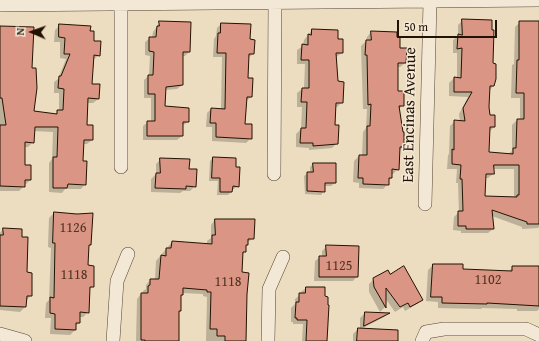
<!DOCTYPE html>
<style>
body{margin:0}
#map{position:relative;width:539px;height:341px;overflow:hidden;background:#ecdcc0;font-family:"Gentium Book Plus",serif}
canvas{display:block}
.north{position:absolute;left:12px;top:12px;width:40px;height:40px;-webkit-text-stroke:3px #f3e8d6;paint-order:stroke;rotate:272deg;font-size:11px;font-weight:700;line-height:16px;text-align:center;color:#231202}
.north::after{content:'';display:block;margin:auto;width:14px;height:18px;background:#231202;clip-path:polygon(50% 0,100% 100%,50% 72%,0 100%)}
.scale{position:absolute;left:397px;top:20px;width:100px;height:18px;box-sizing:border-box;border:2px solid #231202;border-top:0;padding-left:5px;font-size:12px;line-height:14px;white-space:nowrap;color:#231202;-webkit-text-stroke:3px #f3e8d6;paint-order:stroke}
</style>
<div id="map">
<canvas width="539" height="341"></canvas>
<div class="north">N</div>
<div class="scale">50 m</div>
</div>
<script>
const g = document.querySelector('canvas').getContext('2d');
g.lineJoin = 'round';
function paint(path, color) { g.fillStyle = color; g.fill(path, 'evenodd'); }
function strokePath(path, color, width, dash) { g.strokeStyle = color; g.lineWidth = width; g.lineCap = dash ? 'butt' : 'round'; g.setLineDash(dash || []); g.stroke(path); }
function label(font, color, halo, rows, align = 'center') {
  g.font = font + ' "Gentium Book Plus",serif'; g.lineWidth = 3; g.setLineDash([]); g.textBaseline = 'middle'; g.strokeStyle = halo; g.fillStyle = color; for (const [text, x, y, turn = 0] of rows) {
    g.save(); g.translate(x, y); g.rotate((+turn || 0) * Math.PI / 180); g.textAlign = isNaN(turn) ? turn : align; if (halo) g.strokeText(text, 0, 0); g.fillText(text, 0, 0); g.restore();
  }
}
paint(new Path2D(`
 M 463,20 L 492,64 L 493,86 L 489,91 L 489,116 L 494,127 L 489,132 L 488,153 L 508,154 L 512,151 L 512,125 L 517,120 L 520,120 L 520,98 L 511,98 L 512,65 L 514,64 L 515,27 L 520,22 L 539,22 L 539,227 L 538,228 L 522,229 L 522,227 L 492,216 L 493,229 L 488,233 L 461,233 L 461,231 L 453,230 L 454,217 L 459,212 L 458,183 L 456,183 L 457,169 L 447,169 L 448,155 L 449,154 L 450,126 L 455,121 L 460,122 L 459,114 L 468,97 L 449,96 L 449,83 L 454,78 L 457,78 L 457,53 L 453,53 L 453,40 L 458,36 L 458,25 ZM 493,169 L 514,169 L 514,198 L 484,197 L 485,178 L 488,178 L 493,174 Z
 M 160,22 L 189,52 L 185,56 L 182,56 L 182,85 L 177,89 L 165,90 L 164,107 L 188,122 L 182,126 L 182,136 L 177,140 L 143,140 L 143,126 L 148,122 L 151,122 L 151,98 L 144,98 L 144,80 L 149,75 L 150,56 L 145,55 L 145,42 L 150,38 L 152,38 L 153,32 Z
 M 221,24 L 249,40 L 253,54 L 248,58 L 247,79 L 251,97 L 246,101 L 244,125 L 251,138 L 246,143 L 212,141 L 212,127 L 206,127 L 207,113 L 211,109 L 221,109 L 222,57 L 213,57 L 214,39 L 216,36 L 217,28 Z
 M 60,25 L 89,32 L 99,55 L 93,60 L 91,85 L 98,99 L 93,103 L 87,103 L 86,126 L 92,140 L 87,144 L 83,144 L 82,162 L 85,184 L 81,189 L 65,189 L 62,193 L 49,192 L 49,163 L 52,159 L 53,132 L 33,131 L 33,142 L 28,147 L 24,147 L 24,166 L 30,180 L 19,191 L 0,191 L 0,27 L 31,69 L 33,111 L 55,114 L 59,111 L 59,93 L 54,93 L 54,82 L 58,79 L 66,59 L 60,58 L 60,42 L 54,42 L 55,30 Z
 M 312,30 L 337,40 L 342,53 L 336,57 L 337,82 L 342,102 L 337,107 L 335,107 L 334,126 L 337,143 L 332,148 L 309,150 L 309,148 L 296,147 L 296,134 L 301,129 L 302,107 L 297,107 L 297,93 L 302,89 L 304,89 L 305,64 L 297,64 L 297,50 L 303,46 L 304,40 Z
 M 371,32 L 399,49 L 405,63 L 400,67 L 397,67 L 397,92 L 403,105 L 399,109 L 403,147 L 399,151 L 398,169 L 393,174 L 391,174 L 391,178 L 388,181 L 388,184 L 383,189 L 359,188 L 359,183 L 353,182 L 354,161 L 359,156 L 362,156 L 363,132 L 366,128 L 367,109 L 363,109 L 361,46 L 366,41 L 367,37 Z
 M 213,158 L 235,159 L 238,186 L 234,189 L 232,189 L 231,192 L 228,195 L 217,195 L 218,181 L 209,181 L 210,161 Z
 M 161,159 L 188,170 L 195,186 L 190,191 L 183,191 L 180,193 L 151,192 L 151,179 L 156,174 L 156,164 Z
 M 313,164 L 335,183 L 331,186 L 324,186 L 324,191 L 321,195 L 305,194 L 304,176 L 308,173 L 310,173 L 310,167 Z
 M 54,213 L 90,245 L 87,248 L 87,266 L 93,286 L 89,290 L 88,312 L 83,317 L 79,317 L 79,323 L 75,326 L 75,330 L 70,335 L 50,334 L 51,318 L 45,318 L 46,303 L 49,300 L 51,248 L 48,247 L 49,218 Z
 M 215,220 L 253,238 L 247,243 L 245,247 L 245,251 L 242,255 L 243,341 L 206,341 L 207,297 L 203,296 L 203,294 L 182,293 L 180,297 L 180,311 L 178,312 L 178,341 L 136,341 L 137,299 L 141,294 L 143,294 L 143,291 L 146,289 L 146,285 L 150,280 L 155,280 L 156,261 L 172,242 L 207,245 L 207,241 L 211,238 L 211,225 Z
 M 3,229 L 26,273 L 31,295 L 26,301 L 25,307 L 20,312 L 0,310 L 0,233 Z
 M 327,246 L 357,276 L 353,281 L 314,281 L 315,261 L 320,257 L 322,257 L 322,251 Z
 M 433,265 L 462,270 L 508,272 L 513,267 L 539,267 L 539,309 L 537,311 L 517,311 L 517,309 L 482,308 L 481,309 L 438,308 L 438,302 L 426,301 L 428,270 Z
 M 390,275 L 422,300 L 417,304 L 405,311 L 403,307 L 395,312 L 385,298 L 385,307 L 380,312 L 369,292 L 369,284 L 374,279 Z
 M 306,288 L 326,341 L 302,341 L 303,324 L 293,324 L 293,322 L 291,322 L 291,308 L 295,304 L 295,299 L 301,294 L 301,292 Z
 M 365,313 L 387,314 L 384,317 L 361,329 L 397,341 L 353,341 L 353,334 L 358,329 L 360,329 L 360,318 Z`), '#0003');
const building = new Path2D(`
 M 462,19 L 492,20 L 492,30 L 494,30 L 493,63 L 496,64 L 496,79 L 494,86 L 490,86 L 489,107 L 490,115 L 495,115 L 495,127 L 490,127 L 489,152 L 513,154 L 513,148 L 516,148 L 517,119 L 524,119 L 524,93 L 516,93 L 517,60 L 519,60 L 519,21 L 539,21 L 539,224 L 527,224 L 527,222 L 492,210 L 494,229 L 466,229 L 466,226 L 458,226 L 458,211 L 463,211 L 462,179 L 460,179 L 461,165 L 452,164 L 452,149 L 454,150 L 454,120 L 465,121 L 463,108 L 472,92 L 454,92 L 454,77 L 461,78 L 462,48 L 457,49 L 458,34 L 462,35 ZM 494,165 L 519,165 L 519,195 L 517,195 L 517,197 L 485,196 L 486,174 L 494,174 Z
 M 159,21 L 191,22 L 190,52 L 183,52 L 183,85 L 166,87 L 165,106 L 189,108 L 189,122 L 183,122 L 183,136 L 147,136 L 147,121 L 155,121 L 155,94 L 148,94 L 148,75 L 153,75 L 154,52 L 149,51 L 149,37 L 156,37 L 157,26 L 159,26 Z
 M 221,23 L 251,24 L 250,39 L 255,40 L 254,54 L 249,54 L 248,78 L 253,78 L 252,97 L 247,97 L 245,124 L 252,124 L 252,139 L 216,137 L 216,123 L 210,123 L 211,108 L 225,109 L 226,53 L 217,53 L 218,33 L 220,33 Z
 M 59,24 L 91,26 L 90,31 L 94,31 L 94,41 L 101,41 L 100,56 L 94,55 L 92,84 L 100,84 L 99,99 L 88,98 L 87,125 L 93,125 L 93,140 L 84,140 L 83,161 L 87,161 L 86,185 L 68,184 L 67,188 L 53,188 L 53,157 L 57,157 L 58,127 L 35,127 L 34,143 L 25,142 L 25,165 L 31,165 L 31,180 L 25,180 L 25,187 L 0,186 L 0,125 L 6,125 L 2,98 L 0,98 L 0,26 L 34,27 L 32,68 L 36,68 L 37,88 L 34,111 L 57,114 L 57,110 L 63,110 L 64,89 L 58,88 L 59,76 L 61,76 L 70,54 L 64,54 L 65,38 L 59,37 Z
 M 312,29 L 338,30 L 338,39 L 343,39 L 343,53 L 336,53 L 338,81 L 344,82 L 343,103 L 336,103 L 335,125 L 339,125 L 338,144 L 313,146 L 313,143 L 300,143 L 301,128 L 306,128 L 307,102 L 301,102 L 302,88 L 309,88 L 309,60 L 301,60 L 302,44 L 308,45 L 308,34 L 311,35 Z
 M 371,31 L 397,32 L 397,37 L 400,37 L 400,48 L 407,48 L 406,63 L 398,63 L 398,91 L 404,91 L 404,106 L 399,106 L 403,132 L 404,132 L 404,147 L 400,147 L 399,170 L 392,169 L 392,178 L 389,178 L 389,185 L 363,184 L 363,178 L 358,178 L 359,155 L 367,155 L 367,126 L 370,126 L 371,104 L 368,105 L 367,55 L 365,55 L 366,40 L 371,40 Z
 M 213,157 L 236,158 L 236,167 L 240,167 L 239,187 L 233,186 L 232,192 L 220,192 L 220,178 L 212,178 Z
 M 160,158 L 190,159 L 189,169 L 197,169 L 196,187 L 186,186 L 186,189 L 155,188 L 156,173 L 160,173 Z
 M 313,163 L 336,163 L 336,183 L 325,183 L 325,192 L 307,191 L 307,172 L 313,172 Z
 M 54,212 L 77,214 L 93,213 L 91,245 L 89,245 L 88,265 L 94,266 L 94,287 L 90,287 L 89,313 L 80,312 L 80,323 L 76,323 L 76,330 L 55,329 L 55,314 L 50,313 L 50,297 L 54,298 L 55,243 L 53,243 Z
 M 215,219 L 255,219 L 254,239 L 248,239 L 248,245 L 246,245 L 246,252 L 243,252 L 242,272 L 249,273 L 247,294 L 246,341 L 225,341 L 225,336 L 217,336 L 217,329 L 210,329 L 211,292 L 207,292 L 207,290 L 183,288 L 183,295 L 181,295 L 181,311 L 179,311 L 179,341 L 145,341 L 145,340 L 141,340 L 141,293 L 148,293 L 148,286 L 150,285 L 150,279 L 159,279 L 161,255 L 166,256 L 166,248 L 171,248 L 172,241 L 212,244 L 212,235 L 215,235 Z
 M 3,228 L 22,229 L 22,237 L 28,237 L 27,272 L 32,273 L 32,296 L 27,296 L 26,307 L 0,306 L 0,235 L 3,235 Z
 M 326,245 L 359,246 L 358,277 L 319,277 L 319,256 L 326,256 Z
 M 433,264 L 463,264 L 463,269 L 512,271 L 512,266 L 539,266 L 539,306 L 487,303 L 487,304 L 442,303 L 442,297 L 431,297 Z
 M 404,266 L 423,300 L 410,307 L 408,303 L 400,307 L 386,288 L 386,308 L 374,287 L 373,278 L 388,270 L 390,274 Z
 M 306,287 L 325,287 L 325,296 L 328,297 L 328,305 L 329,305 L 327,341 L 306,341 L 307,320 L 297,320 L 297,318 L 295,318 L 296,302 L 299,302 L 299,293 L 305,293 Z
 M 365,312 L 390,313 L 364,326 Z
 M 358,328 L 398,330 L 398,341 L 357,341 Z`);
paint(building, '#db9584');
strokePath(building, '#231202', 1);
const minor = new Path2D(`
 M 0,5 L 539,0
 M 121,167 L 121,3
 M 274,174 L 275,2
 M 425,204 L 430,2
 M 0,334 L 25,341
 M 113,341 L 117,281 L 128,254
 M 268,341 L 269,289 L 283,257
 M 422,341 L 426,332 L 444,329 L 526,329 L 539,335`);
strokePath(minor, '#554432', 14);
strokePath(minor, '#f3e8d6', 13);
label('14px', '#513322', null, [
 ["1126",73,228],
 ["1125",339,266],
 ["1118",74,275],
 ["1102",488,280],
 ["1118",228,282]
]);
label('16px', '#231202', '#f3e8d6', [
 ["East Encinas Avenue",410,115,-89]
]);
</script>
